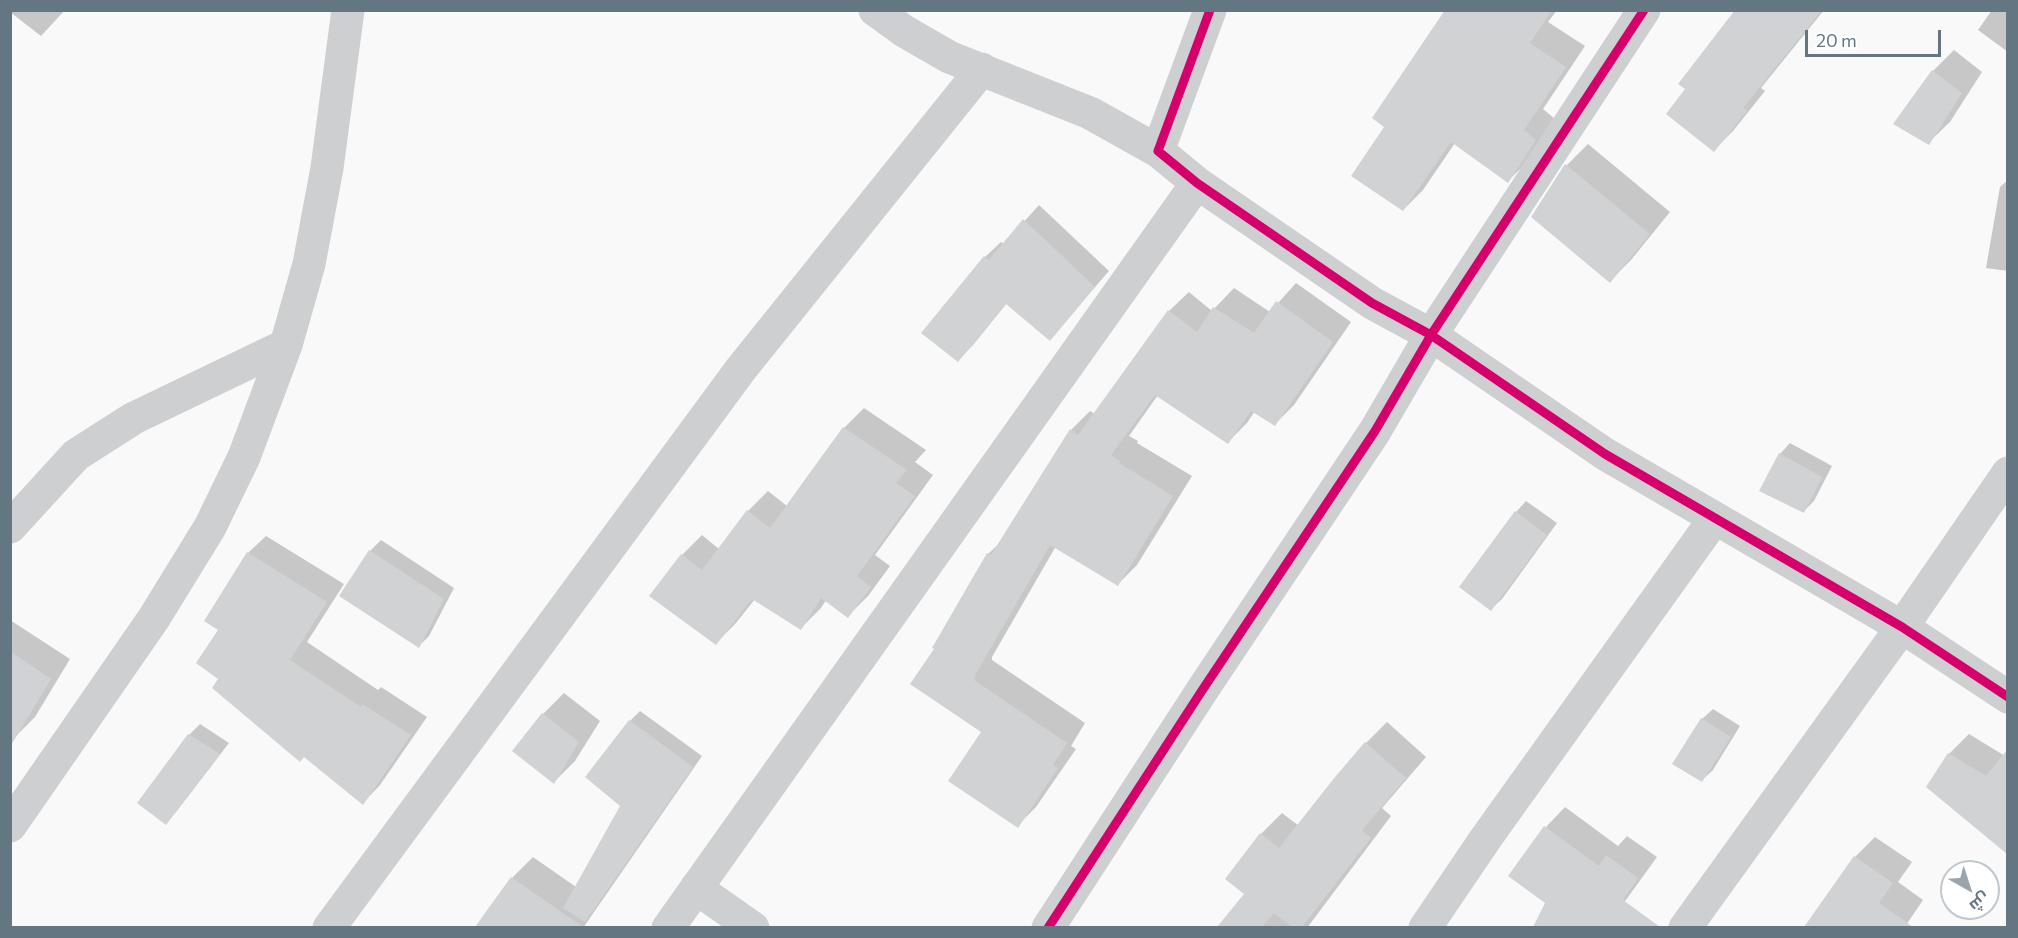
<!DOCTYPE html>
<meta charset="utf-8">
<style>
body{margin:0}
#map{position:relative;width:2018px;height:938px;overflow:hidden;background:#f9f9f9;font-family:Commissioner,Cairo,sans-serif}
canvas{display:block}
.frame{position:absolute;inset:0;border:12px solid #657683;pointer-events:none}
.north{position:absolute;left:1940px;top:860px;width:60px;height:60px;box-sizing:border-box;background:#fff;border:2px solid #c1c8cd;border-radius:50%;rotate:141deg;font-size:16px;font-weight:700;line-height:24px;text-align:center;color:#657683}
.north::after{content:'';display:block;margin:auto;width:21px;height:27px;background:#99a4ac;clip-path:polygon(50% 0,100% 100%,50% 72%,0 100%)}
.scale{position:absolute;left:1805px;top:30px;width:136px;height:27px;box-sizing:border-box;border:3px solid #657683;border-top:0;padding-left:8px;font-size:18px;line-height:21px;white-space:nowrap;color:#657683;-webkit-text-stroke:4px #fff;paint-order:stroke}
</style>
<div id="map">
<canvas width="2018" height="938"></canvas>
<div class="frame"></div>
<div class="north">ش</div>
<div class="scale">20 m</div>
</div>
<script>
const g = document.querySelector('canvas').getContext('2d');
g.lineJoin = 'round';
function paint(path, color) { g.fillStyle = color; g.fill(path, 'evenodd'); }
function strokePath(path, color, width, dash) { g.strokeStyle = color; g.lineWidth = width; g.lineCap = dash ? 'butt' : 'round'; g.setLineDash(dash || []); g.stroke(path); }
paint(new Path2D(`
 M 10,10 L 65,10 L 41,36 L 10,12 Z
 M 1447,10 L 1557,10 L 1548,22 L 1585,46 L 1543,109 L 1555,119 L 1528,161 L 1508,181 L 1455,143 L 1423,190 L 1403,210 L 1387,127 Z
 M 1738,10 L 1824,10 L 1761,88 L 1765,91 L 1733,131 L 1714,150 L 1687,89 Z
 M 1992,10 L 2008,10 L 2008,52 L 1978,30 Z
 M 1954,50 L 1982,72 L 1950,122 L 1928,143 L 1896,123 L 1933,71 Z
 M 1588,144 L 1670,212 L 1631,260 L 1610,281 L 1533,217 L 1567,165 Z
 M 2008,180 L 2008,271 L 1986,268 L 2000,187 Z
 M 1039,205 L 1109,271 L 1050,339 L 1007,303 L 973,345 L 958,360 L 923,332 L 985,257 L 1001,242 L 1004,244 Z
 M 1296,283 L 1351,322 L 1294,405 L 1275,424 L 1255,411 L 1247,423 L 1228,442 L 1158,395 L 1129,436 L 1138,441 L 1137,443 L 1192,476 L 1137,565 L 1118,584 L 1056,546 L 992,657 L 992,660 L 1085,723 L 1071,746 L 1076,749 L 1036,807 L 1017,826 L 983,732 L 936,649 L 988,554 L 1001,542 L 1071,430 L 1090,411 L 1095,414 L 1169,311 L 1189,292 L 1212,311 L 1234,288 L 1270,312 Z
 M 864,408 L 926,450 L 915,462 L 933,475 L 875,555 L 890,566 L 868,596 L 848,616 L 826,600 L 821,608 L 801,628 L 755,599 L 736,623 L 716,643 L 652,595 L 682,555 L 702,535 L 719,549 L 748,511 L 768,491 L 787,506 L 844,428 Z
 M 1790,443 L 1832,466 L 1814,501 L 1804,511 L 1780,454 Z
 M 1526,501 L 1557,523 L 1502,599 L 1491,609 L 1516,512 Z
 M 266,536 L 344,584 L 307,642 L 378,690 L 381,687 L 427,717 L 380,785 L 363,803 L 220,678 L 220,629 L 248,553 Z
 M 381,540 L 454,588 L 429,636 L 419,646 L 370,551 Z
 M 10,620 L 70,659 L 35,717 L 15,737 L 10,734 Z
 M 564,693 L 600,721 L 575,761 L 554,782 L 514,751 L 543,714 Z
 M 1713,709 L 1740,726 L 1713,770 L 1702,780 L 1702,719 Z
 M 640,711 L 702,756 L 583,928 L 503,928 L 486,915 L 512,878 L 533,857 L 576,887 L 622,806 L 630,721 Z
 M 1387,722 L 1426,757 L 1382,808 L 1391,816 L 1307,928 L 1249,928 L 1231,913 L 1246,894 L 1261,834 L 1282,813 L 1299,826 L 1366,743 Z
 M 200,724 L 229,743 L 176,812 L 166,823 L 139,803 L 189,735 Z
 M 1969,734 L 2005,756 L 2008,752 L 2008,852 L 1928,787 L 1949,754 Z
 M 1565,807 L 1618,846 L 1627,836 L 1657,857 L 1623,904 L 1589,913 L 1582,928 L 1535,928 L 1546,902 L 1546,827 Z
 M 1875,837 L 1912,862 L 1898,882 L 1923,900 L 1904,928 L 1806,928 L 1855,857 Z`), '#0003');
paint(new Path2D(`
 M 1445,10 L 1552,10 L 1530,43 L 1566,67 L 1524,130 L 1536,140 L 1508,183 L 1451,142 L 1403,211 L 1351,176 L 1384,127 L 1372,118 Z
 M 1735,10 L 1822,10 L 1743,108 L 1747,111 L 1714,152 L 1666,114 L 1685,89 L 1678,84 Z
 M 1932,70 L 1962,93 L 1929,145 L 1893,124 Z
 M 1565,164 L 1650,234 L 1610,283 L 1531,217 Z
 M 1023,219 L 1095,287 L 1050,341 L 1006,304 L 958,362 L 921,333 L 984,256 L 989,260 Z
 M 1276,301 L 1333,342 L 1275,426 L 1251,411 L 1228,444 L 1155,395 L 1111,455 L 1120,461 L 1119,463 L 1173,496 L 1118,586 L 1050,545 L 974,677 L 975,678 L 974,680 L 1067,743 L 1053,765 L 1058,768 L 1018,828 L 948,781 L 981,732 L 910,684 L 934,649 L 932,648 L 987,553 L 991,555 L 1070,429 L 1078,435 L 1168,310 L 1197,332 L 1213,307 L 1254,333 Z
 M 843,427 L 907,470 L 896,483 L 915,496 L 857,576 L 871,587 L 848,618 L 821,598 L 801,630 L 752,599 L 716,645 L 649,596 L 681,554 L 702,570 L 747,510 L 770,528 Z
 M 1779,453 L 1822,477 L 1804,513 L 1759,491 Z
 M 1515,511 L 1547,535 L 1491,611 L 1459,587 Z
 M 369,550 L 444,599 L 419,648 L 339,596 Z
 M 247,552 L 327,602 L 290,660 L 361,707 L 362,704 L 411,735 L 363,805 L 304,757 L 300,762 L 212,688 L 218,679 L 196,663 L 218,630 L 204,621 Z
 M 10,651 L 51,679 L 10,747 Z
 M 542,713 L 579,742 L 554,784 L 512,751 Z
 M 1701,718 L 1731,737 L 1702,782 L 1672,764 Z
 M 629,720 L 693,767 L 585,922 L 563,908 L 620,806 L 585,777 Z
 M 188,734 L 220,754 L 166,825 L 137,803 Z
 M 1365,742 L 1406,778 L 1362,830 L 1371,838 L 1302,927 L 1292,927 L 1274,913 L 1262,927 L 1217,927 L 1244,894 L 1225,879 L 1260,833 L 1279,848 L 1335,777 Z
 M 2007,750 L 2007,854 L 1926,787 L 1948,753 L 1986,776 Z
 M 1544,826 L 1599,866 L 1606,855 L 1638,878 L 1623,900 L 1660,927 L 1533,927 L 1545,903 L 1508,876 Z
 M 1854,856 L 1893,883 L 1879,903 L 1913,927 L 1804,927 Z
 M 511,877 L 583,927 L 475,927 Z`), '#d0d2d3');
strokePath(new Path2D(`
 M 875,10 L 904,31 L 949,57 L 1090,113 L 1158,151
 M 1210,10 L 1158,151 L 1197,183 L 1372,303 L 1431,335 L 1605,454 L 1902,627 L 2008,697
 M 10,527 L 76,455 L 134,418 L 286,345
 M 10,826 L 154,618 L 210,527 L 244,457 L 286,345 L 309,264 L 327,168 L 348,10
 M 696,888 L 753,928
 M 329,928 L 741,369 L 982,69
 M 668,928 L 1197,183
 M 1048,928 L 1203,689 L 1375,431 L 1431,335 L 1644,10
 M 1425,928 L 1486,838 L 1715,518
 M 1685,928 L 1902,627 L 2008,473`), '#cecfd0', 33);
strokePath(new Path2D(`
 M 1210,10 L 1158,151 L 1197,183 L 1372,303 L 1431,335 L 1605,454 L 1902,627 L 2008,697
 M 1048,928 L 1203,689 L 1375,431 L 1431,335 L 1644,10`), '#d6006c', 9);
</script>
